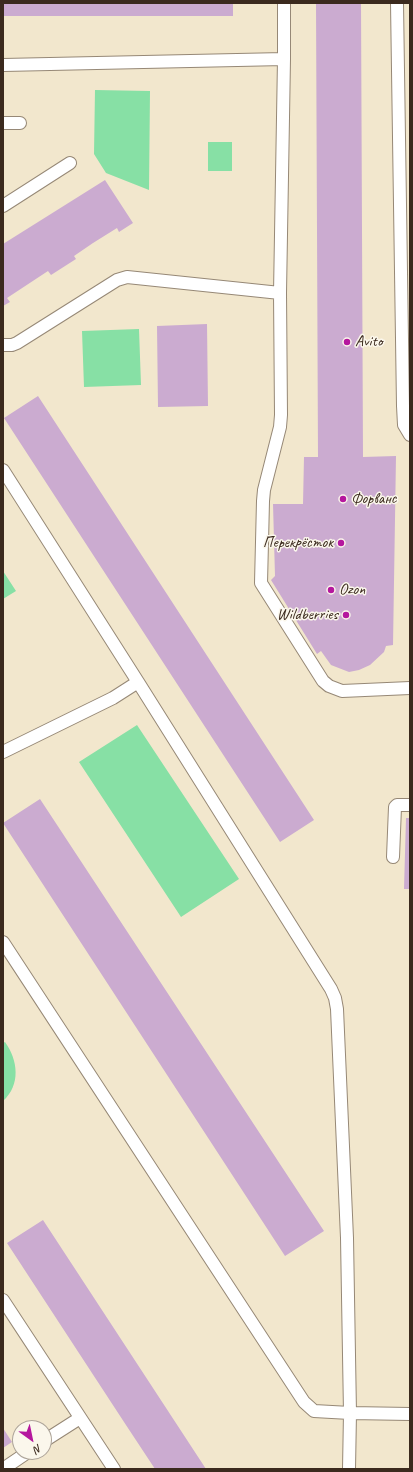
<!DOCTYPE html>
<meta charset="utf-8">
<style>
body{margin:0}
#map{position:relative;width:413px;height:1472px;overflow:hidden;background:#f2e7cd;font-family:Caveat,sans-serif}
canvas{display:block}
.frame{position:absolute;inset:0;border:4px solid #3b2a1e;pointer-events:none}
.north{position:absolute;left:12px;top:1420px;width:40px;height:40px;box-sizing:border-box;background:#fbf7ec;border:1px solid #aea59a;border-radius:50%;rotate:147deg;font-size:11px;font-weight:700;line-height:16px;text-align:center;color:#3b2a1e}
.north::after{content:'';display:block;margin:auto;width:14px;height:18px;background:#b5179e;clip-path:polygon(50% 0,100% 100%,50% 72%,0 100%)}
</style>
<div id="map">
<canvas width="413" height="1472"></canvas>
<div class="frame"></div>
<div class="north">N</div>
</div>
<script>
const g = document.querySelector('canvas').getContext('2d');
g.lineJoin = 'round';
function paint(path, color) { g.fillStyle = color; g.fill(path, 'evenodd'); }
function strokePath(path, color, width, dash) { g.strokeStyle = color; g.lineWidth = width; g.lineCap = dash ? 'butt' : 'round'; g.setLineDash(dash || []); g.stroke(path); }
function label(font, color, halo, rows, align = 'center') {
  g.font = font + ' Caveat,sans-serif'; g.lineWidth = 3; g.setLineDash([]); g.textBaseline = 'middle'; g.strokeStyle = halo; g.fillStyle = color; for (const [text, x, y, turn = 0] of rows) {
    g.save(); g.translate(x, y); g.rotate((+turn || 0) * Math.PI / 180); g.textAlign = isNaN(turn) ? turn : align; if (halo) g.strokeText(text, 0, 0); g.fillText(text, 0, 0); g.restore();
  }
}
paint(new Path2D(`
 M 95,90 L 150,91 L 149,190 L 106,173 L 94,154 Z
 M 208,142 L 232,142 L 232,171 L 208,171 Z
 M 139,329 L 141,385 L 84,387 L 82,331 Z
 M 3,571 L 16,591 L 3,599 Z
 M 137,725 L 239,879 L 181,917 L 79,762 Z
 M 5,1042 C 18,1060 21,1085 3,1101 L 3,1043 Z`), '#87e0a5');
paint(new Path2D(`
 M 3,3 L 233,3 L 233,16 L 3,16 Z
 M 316,3 L 361,3 L 363,457 L 396,456 L 393,645 L 386,646 L 384,652 L 370,665 L 359,670 L 349,672 L 331,665 L 321,651 L 317,654 L 271,580 L 275,576 L 273,504 L 303,504 L 304,457 L 318,457 Z
 M 105,180 L 133,223 L 119,232 L 117,228 L 93,243 L 74,256 L 76,259 L 51,275 L 48,271 L 7,298 L 10,302 L 3,306 L 3,244 Z
 M 207,324 L 208,406 L 158,407 L 157,326 Z
 M 38,396 L 314,820 L 280,842 L 4,418 Z
 M 40,799 L 324,1231 L 285,1256 L 3,823 Z
 M 406,818 L 410,818 L 410,889 L 404,889 Z
 M 43,1220 L 206,1469 L 155,1469 L 124,1422 L 7,1243 Z
 M 3,1428 L 12,1442 L 3,1448 Z`), '#cbabd0');
const service = new Path2D(`
 M 397,3 L 403,406 L 404,425 L 410,435
 M 3,65 L 284,59 L 284,3
 M 3,123 L 20,123
 M 3,206 L 70,163
 M 280,293 L 284,59
 M 3,345 L 12,345 L 17,343 L 117,280 L 127,277 L 280,293 L 281,415 L 280,427 L 264,490 L 263,501 L 261,583 L 323,681 L 329,686 L 342,691 L 410,688
 M 3,470 L 138,682
 M 3,752 L 113,698 L 138,682 L 331,989 L 335,998 L 337,1009 L 347,1238 L 350,1413 L 410,1414
 M 393,857 L 395,807 L 397,805 L 410,805
 M 3,942 L 304,1402 L 314,1411 L 350,1413 L 349,1469
 M 3,1300 L 114,1469
 M 44,1441 L 80,1418
 M 3,1469 L 28,1452`);
strokePath(service, '#968876', 14);
strokePath(service, '#fff', 12);
for (const [x, y, r, color] of [
 [347,342,4,"#b5179e"],
 [343,499,4,"#b5179e"],
 [341,543,4,"#b5179e"],
 [331,590,4,"#b5179e"],
 [346,615,4,"#b5179e"]
]) { const dot = new Path2D(); dot.arc(x, y, r, 0, 2 * Math.PI); g.fillStyle = color; g.fill(dot); strokePath(dot, '#fbf7ec', 1.5); }
label('16px', '#3b2a1e', '#fbf7ec', [
 ["Avito",355,342],
 ["Форванс",351,499],
 ["Перекрёсток",333,543,"right"],
 ["Ozon",339,590],
 ["Wildberries",338,615,"right"]
], 'left');
</script>
